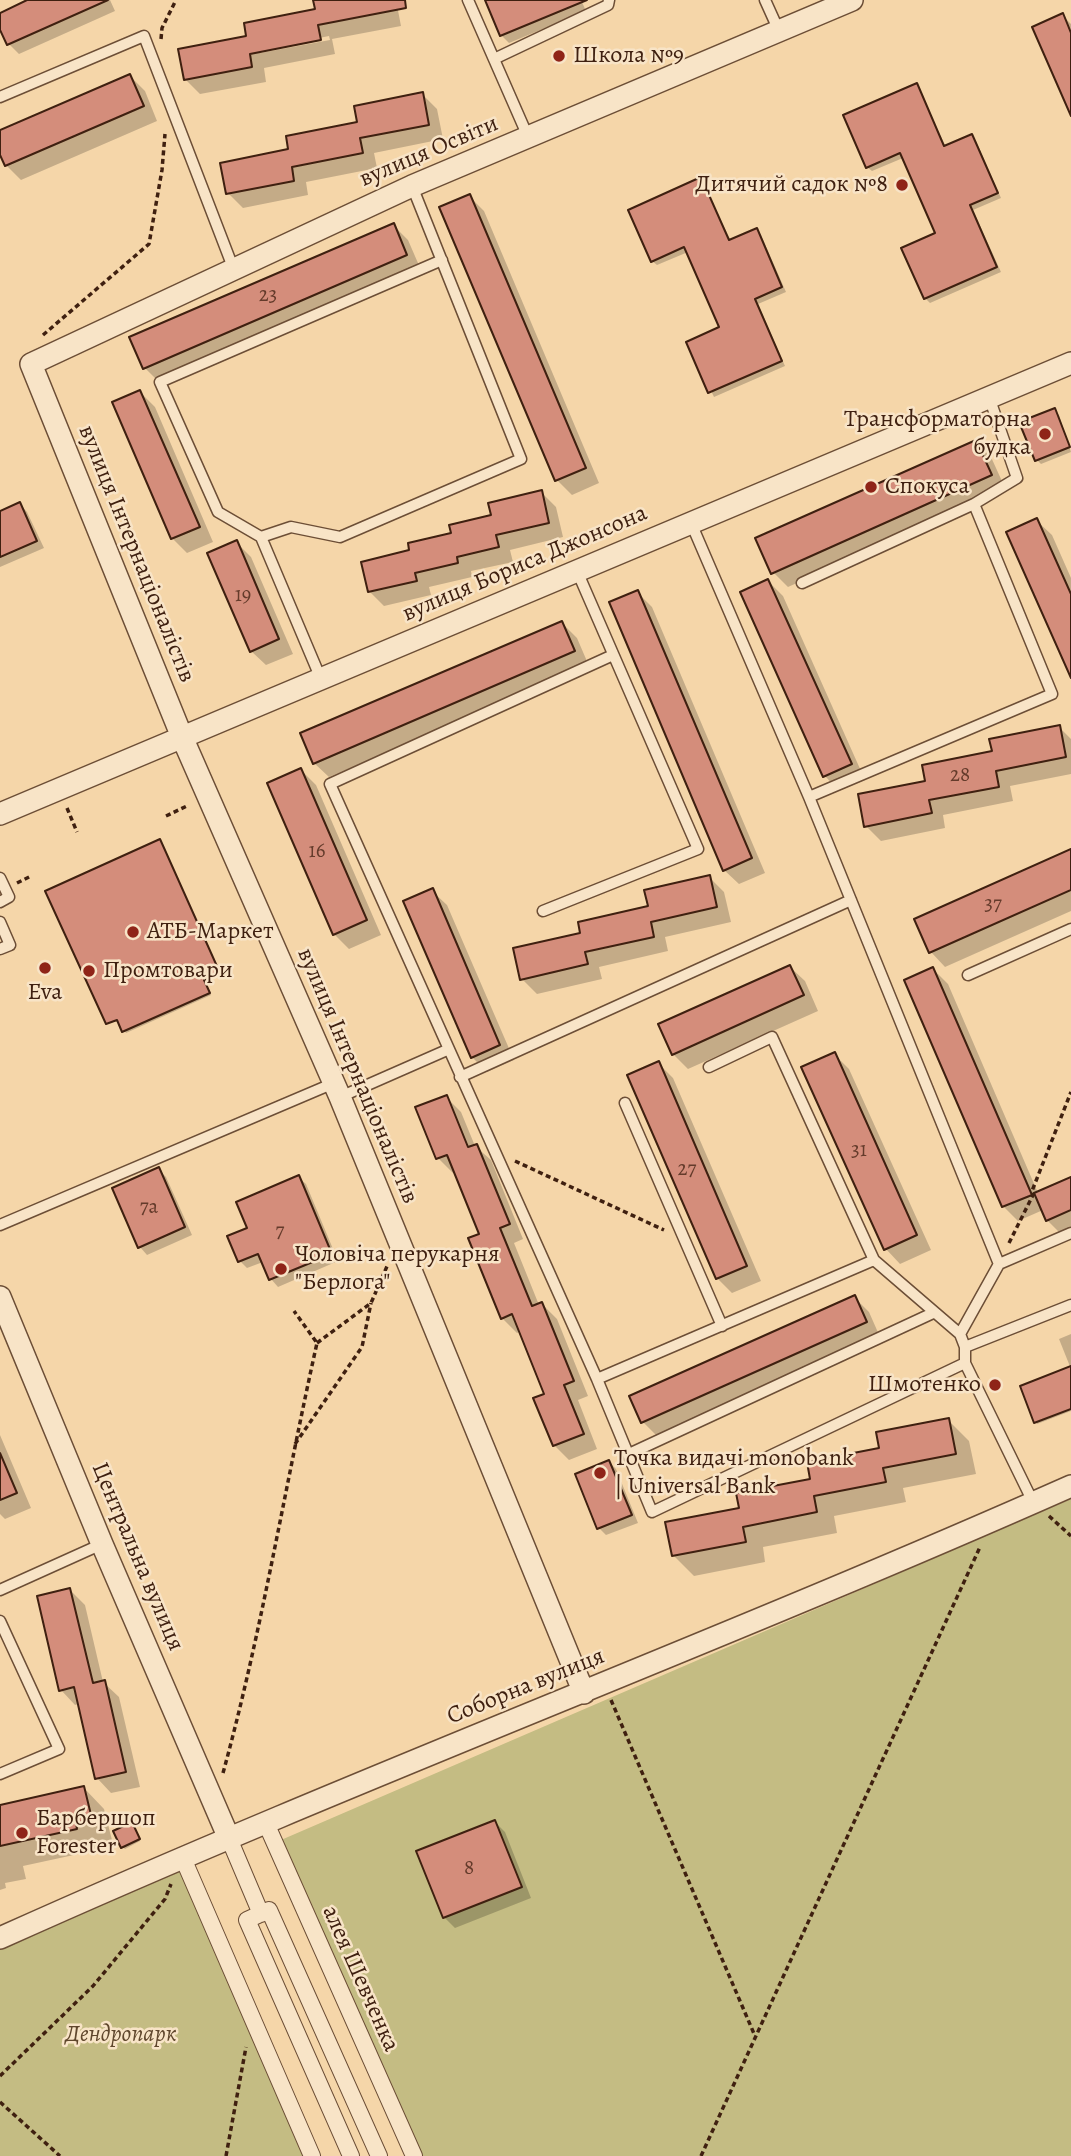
<!DOCTYPE html>
<meta charset="utf-8">
<style>
body{margin:0}
canvas{display:block;background:#f5d6a9}
</style>
<canvas width="1071" height="2156"></canvas>
<script>
const g = document.querySelector('canvas').getContext('2d');
g.lineJoin = 'round';
function paint(path, color) { g.fillStyle = color; g.fill(path, 'evenodd'); }
function strokePath(path, color, width, dash) { g.strokeStyle = color; g.lineWidth = width; g.lineCap = dash ? 'butt' : 'round'; g.setLineDash(dash || []); g.stroke(path); }
function label(font, color, halo, rows, align = 'center') {
  g.font = font + ' Alegreya,serif'; g.lineWidth = 5; g.setLineDash([]); g.textBaseline = 'middle'; g.strokeStyle = halo; g.fillStyle = color; for (const [text, x, y, turn = 0] of rows) {
    g.save(); g.translate(x, y); g.rotate((+turn || 0) * Math.PI / 180); g.textAlign = isNaN(turn) ? turn : align; if (halo) g.strokeText(text, 0, 0); g.fillText(text, 0, 0); g.restore();
  }
}
paint(new Path2D(`
 M 1071,1499 L 1071,2156 L 422,2156 L 281,1840 Z
 M 181,1871 L 303,2156 L 0,2156 L 0,1949 Z`), '#c4bc83');
paint(new Path2D(`
 M 31,0 L 110,0 L 115,11 L 19,54 L 9,44 L 0,26 L 0,15 Z
 M 315,0 L 396,0 L 401,26 L 332,39 L 335,54 L 264,68 L 266,82 L 200,94 L 185,79 L 248,37 L 317,10 ZM 329,36 L 330,40 L 260,53 L 260,50 Z
 M 487,0 L 581,0 L 586,11 L 509,43 L 501,35 Z
 M 1062,15 L 1071,24 L 1071,112 Z
 M 130,76 L 145,91 L 157,121 L 21,180 L 6,165 L 0,151 L 0,132 Z
 M 916,85 L 946,147 L 972,136 L 976,141 L 1001,198 L 973,210 L 1001,272 L 930,303 L 925,298 L 937,234 L 903,158 L 872,171 L 867,167 Z
 M 422,94 L 437,109 L 443,139 L 374,153 L 377,168 L 306,182 L 308,195 L 243,208 L 228,193 L 290,151 Z
 M 701,179 L 731,241 L 756,230 L 761,235 L 786,292 L 758,304 L 785,366 L 714,397 L 688,343 L 722,328 L 688,252 L 657,265 L 652,261 Z
 M 470,197 L 484,211 L 599,483 L 572,495 L 557,480 Z
 M 393,225 L 408,240 L 421,270 L 160,383 L 145,368 Z
 M 140,392 L 155,407 L 213,542 L 187,553 L 172,538 Z
 M 1054,410 L 1059,415 L 1071,452 L 1041,464 L 1037,460 Z
 M 976,442 L 991,457 L 1006,490 L 788,587 L 773,572 Z
 M 541,492 L 556,507 L 563,537 L 510,550 L 513,562 L 471,571 L 472,577 L 429,587 L 431,595 L 384,606 L 369,591 L 411,551 Z
 M 20,504 L 27,512 L 44,548 L 0,567 L 0,513 Z
 M 1037,521 L 1052,535 L 1071,578 L 1071,673 Z
 M 236,542 L 251,557 L 293,654 L 266,665 L 251,651 Z
 M 768,581 L 783,596 L 865,780 L 839,791 L 825,776 Z
 M 637,592 L 652,607 L 765,873 L 739,884 L 724,870 Z
 M 562,623 L 577,638 L 589,666 L 329,777 L 314,763 Z
 M 1059,727 L 1071,739 L 1071,774 L 1010,786 L 1013,801 L 943,815 L 945,828 L 881,841 L 866,826 L 927,782 Z
 M 301,770 L 316,785 L 381,935 L 349,949 L 334,934 Z
 M 161,843 L 221,975 L 205,982 L 211,995 L 126,1033 L 119,1021 L 108,1023 Z
 M 1071,851 L 1071,911 L 945,967 L 931,952 Z
 M 709,877 L 724,892 L 731,922 L 665,937 L 668,951 L 599,967 L 602,979 L 537,994 L 522,979 L 583,934 L 650,907 Z
 M 432,891 L 447,905 L 514,1060 L 487,1072 L 472,1057 Z
 M 790,967 L 805,981 L 818,1011 L 688,1069 L 673,1054 Z
 M 933,969 L 948,984 L 1038,1193 L 1071,1178 L 1071,1231 L 1062,1235 L 1047,1220 L 1043,1210 L 1018,1221 L 1003,1206 Z
 M 834,1054 L 849,1069 L 931,1250 L 900,1264 L 886,1249 Z
 M 658,1063 L 673,1078 L 761,1281 L 732,1293 L 717,1278 Z
 M 446,1097 L 461,1112 L 475,1146 L 491,1160 L 523,1239 L 514,1243 L 539,1305 L 542,1304 L 557,1319 L 588,1396 L 578,1400 L 597,1449 L 569,1460 L 554,1445 L 546,1395 L 521,1331 L 517,1333 L 502,1318 L 482,1235 L 456,1172 L 453,1173 L 438,1158 Z
 M 158,1169 L 166,1177 L 192,1235 L 147,1255 L 140,1247 Z
 M 298,1177 L 306,1184 L 338,1261 L 278,1287 L 271,1279 L 263,1262 L 247,1268 L 240,1261 L 249,1228 Z
 M 854,1297 L 869,1312 L 880,1337 L 658,1437 L 643,1422 Z
 M 1071,1334 L 1071,1369 L 1059,1339 Z
 M 1071,1380 L 1071,1411 L 1037,1424 L 1036,1422 Z
 M 948,1420 L 969,1441 L 976,1474 L 903,1488 L 906,1502 L 834,1516 L 837,1533 L 763,1547 L 765,1562 L 694,1576 L 673,1555 L 741,1509 Z
 M 0,1435 L 31,1508 L 5,1519 L 0,1514 Z
 M 609,1462 L 616,1469 L 638,1523 L 606,1535 L 599,1528 Z
 M 70,1590 L 85,1605 L 103,1682 L 119,1697 L 140,1787 L 111,1793 L 97,1778 L 79,1704 L 75,1705 L 61,1690 Z
 M 84,1788 L 104,1809 L 112,1840 L 95,1843 L 97,1850 L 23,1866 L 26,1879 L 5,1883 L 6,1888 L 0,1890 L 0,1806 Z
 M 495,1822 L 505,1832 L 531,1898 L 455,1928 L 444,1917 L 418,1852 Z
 M 133,1826 L 140,1841 L 125,1849 L 123,1847 Z`), '#0003');
const building = new Path2D(`
 M 27,0 L 108,0 L 7,45 L 0,30 L 0,13 Z
 M 313,0 L 405,0 L 406,8 L 318,25 L 321,40 L 250,54 L 252,67 L 184,80 L 178,49 L 246,36 L 244,23 L 315,9 Z
 M 485,0 L 587,0 L 500,36 Z
 M 1063,13 L 1071,33 L 1071,116 L 1032,27 Z
 M 130,74 L 144,106 L 5,166 L 0,155 L 0,130 Z
 M 917,83 L 944,146 L 972,134 L 998,193 L 970,205 L 997,267 L 924,299 L 901,248 L 935,233 L 900,153 L 866,168 L 843,115 Z
 M 423,92 L 429,125 L 360,138 L 363,153 L 292,167 L 294,181 L 226,194 L 220,163 L 288,149 L 286,136 L 357,122 L 354,106 Z
 M 701,177 L 729,240 L 757,228 L 782,287 L 755,299 L 782,361 L 708,393 L 686,342 L 719,327 L 684,247 L 651,262 L 628,210 Z
 M 470,194 L 586,468 L 555,481 L 439,207 Z
 M 394,223 L 407,255 L 143,369 L 129,337 Z
 M 140,390 L 200,527 L 171,539 L 112,402 Z
 M 1055,408 L 1070,447 L 1035,461 L 1019,422 Z
 M 976,440 L 992,475 L 771,574 L 755,538 Z
 M 542,490 L 549,523 L 496,535 L 499,547 L 457,557 L 458,563 L 415,573 L 417,581 L 368,592 L 361,562 L 409,550 L 408,543 L 451,533 L 449,525 L 491,515 L 488,503 Z
 M 20,502 L 37,541 L 0,557 L 0,511 Z
 M 1037,518 L 1071,594 L 1071,678 L 1006,532 Z
 M 237,540 L 279,639 L 250,652 L 207,553 Z
 M 768,579 L 852,764 L 823,777 L 740,592 Z
 M 638,590 L 752,858 L 723,871 L 609,602 Z
 M 562,621 L 575,651 L 313,764 L 300,733 Z
 M 1060,725 L 1066,757 L 996,771 L 999,787 L 929,800 L 932,813 L 864,827 L 858,794 L 925,781 L 922,765 L 992,751 L 989,739 Z
 M 301,768 L 367,920 L 333,935 L 267,783 Z
 M 160,839 L 220,973 L 204,980 L 210,993 L 122,1032 L 117,1020 L 106,1024 L 45,891 Z
 M 1071,849 L 1071,890 L 929,953 L 914,919 Z
 M 710,875 L 717,907 L 651,922 L 654,937 L 585,952 L 588,964 L 520,980 L 513,948 L 580,933 L 578,922 L 648,906 L 644,890 Z
 M 433,888 L 500,1045 L 471,1058 L 403,901 Z
 M 790,965 L 804,995 L 672,1055 L 658,1024 Z
 M 933,967 L 1032,1195 L 1002,1207 L 904,980 Z
 M 835,1052 L 917,1235 L 884,1250 L 801,1067 Z
 M 659,1061 L 747,1266 L 716,1279 L 627,1075 Z
 M 447,1095 L 468,1147 L 477,1144 L 510,1224 L 500,1228 L 532,1306 L 542,1302 L 574,1381 L 564,1385 L 584,1434 L 553,1446 L 533,1398 L 544,1394 L 512,1314 L 501,1319 L 468,1238 L 479,1234 L 447,1155 L 436,1159 L 415,1107 Z
 M 159,1167 L 185,1227 L 138,1248 L 112,1188 Z
 M 299,1175 L 332,1254 L 269,1280 L 258,1254 L 238,1262 L 227,1236 L 247,1228 L 236,1202 Z
 M 1071,1177 L 1071,1210 L 1046,1221 L 1034,1193 Z
 M 855,1295 L 867,1322 L 641,1423 L 629,1396 Z
 M 1071,1366 L 1071,1409 L 1034,1423 L 1020,1386 Z
 M 949,1418 L 956,1454 L 883,1468 L 886,1482 L 814,1496 L 817,1512 L 743,1527 L 746,1542 L 672,1556 L 665,1522 L 739,1508 L 736,1493 L 810,1479 L 807,1462 L 879,1448 L 876,1432 Z
 M 0,1453 L 17,1493 L 0,1500 Z
 M 609,1460 L 632,1515 L 597,1529 L 575,1474 Z
 M 70,1588 L 93,1683 L 105,1680 L 126,1772 L 95,1779 L 74,1687 L 59,1691 L 37,1596 Z
 M 84,1786 L 92,1819 L 76,1823 L 77,1829 L 0,1846 L 0,1805 Z
 M 495,1820 L 522,1887 L 443,1918 L 416,1851 Z
 M 132,1822 L 140,1839 L 121,1848 L 113,1831 Z`);
paint(building, '#d48d7b');
strokePath(building, '#3f2010', 2);
const service = new Path2D(`
 M 468,0 L 529,139
 M 765,0 L 779,31
 M 494,59 L 608,5 L 609,0
 M 0,97 L 144,36 L 234,270
 M 412,186 L 521,459 L 340,537 L 291,527 L 261,537 L 218,512 L 160,382 L 442,260
 M 691,523 L 809,797 L 999,1264
 M 261,537 L 321,679
 M 802,583 L 974,504
 M 613,655 L 330,784 L 597,1379 L 652,1512 L 965,1363
 M 809,797 L 1052,694 L 974,504 L 1017,478 L 989,397
 M 0,878 L 9,897 L 0,902
 M 543,911 L 698,849 L 577,571
 M 0,922 L 10,945 L 0,949
 M 968,975 L 1071,929
 M 709,1067 L 772,1037 L 874,1260 L 960,1334 L 965,1347 L 965,1363 L 1033,1502
 M 460,1077 L 851,900
 M 340,1097 L 447,1050
 M 625,1103 L 722,1326
 M 0,1225 L 334,1083
 M 960,1334 L 999,1264 L 1071,1233
 M 965,1347 L 1071,1305
 M 597,1379 L 874,1260
 M 629,1454 L 933,1313
 M 0,1590 L 102,1544
 M 0,1621 L 59,1749 L 0,1774`);
const pedestrian = new Path2D(`
 M 265,1821 L 414,2156
 M 228,1836 L 261,1914
 M 182,1856 L 312,2156
 M 351,2156 L 247,1920 L 269,1910 L 379,2156`);
const minor = new Path2D(`
 M 0,814 L 1071,363
 M 0,1297 L 102,1544 L 228,1836
 M 584,1693 L 340,1097 L 182,737 L 31,364 L 412,186 L 852,0
 M 0,1938 C 353,1779 717,1643 1071,1486`);
strokePath(service, '#6c4e36', 13);
strokePath(pedestrian, '#6c4e36', 18);
strokePath(minor, '#6c4e36', 24);
strokePath(new Path2D(`
 M 161,39 L 162,28 L 176,0
 M 43,335 L 149,244 L 162,170 L 165,134
 M 67,808 L 77,832
 M 166,816 L 189,805
 M 17,883 L 31,876
 M 515,1161 L 664,1230
 M 1009,1243 L 1033,1195 L 1032,1191 L 1071,1092
 M 317,1343 L 371,1303 L 388,1264
 M 295,1444 L 362,1347 L 371,1303
 M 1049,1516 L 1071,1536
 M 611,1700 L 755,2036
 M 223,1773 C 262,1631 285,1486 317,1343 L 294,1311
 M 0,2076 L 93,1986 L 165,1899 L 171,1884
 M 0,2102 L 60,2156
 M 226,2156 L 246,2047
 M 701,2156 L 980,1547`), '#3f2010', 3.5, [5, 3.5]);
strokePath(service, '#f8e4c7', 10);
strokePath(pedestrian, '#f8e4c7', 16);
strokePath(minor, '#f8e4c7', 21);
for (const [x, y, r, color] of [
 [559,56,7,"#8f2418"],
 [902,185,7,"#8f2418"],
 [1045,434,7,"#8f2418"],
 [871,487,7,"#8f2418"],
 [133,932,7,"#8f2418"],
 [45,968,7,"#8f2418"],
 [89,971,7,"#8f2418"],
 [281,1269,7,"#8f2418"],
 [995,1385,7,"#8f2418"],
 [600,1473,7,"#8f2418"],
 [22,1833,7,"#8f2418"]
]) { const dot = new Path2D(); dot.arc(x, y, r, 0, 2 * Math.PI); g.fillStyle = color; g.fill(dot); strokePath(dot, '#f8e4c7', 2.5); }
label('21px', '#643b2b', null, [
 ["23",268,296],
 ["19",243,596],
 ["28",960,776],
 ["16",317,852],
 ["37",993,905],
 ["31",859,1151],
 ["27",687,1170],
 ["7а",149,1208],
 ["7",280,1232],
 ["8",469,1869]
]);
label('24px', '#3f2010', '#f8e4c7', [
 ["Школа №9",573,56],
 ["Дитячий садок №8",888,185,"right"],
 ["Трансформаторна",1031,420,"right"],
 ["будка",1031,448,"right"],
 ["Спокуса",885,487],
 ["АТБ-Маркет",147,932],
 ["Промтовари",103,971],
 ["Eva",45,993,"center"],
 ["Чоловіча перукарня",295,1255],
 ["\"Берлога\"",295,1283],
 ["Шмотенко",981,1385,"right"],
 ["Точка видачі monobank",614,1459],
 ["| Universal Bank",614,1487],
 ["Барбершоп",36,1819],
 ["Forester",36,1847]
], 'left');
label('24px', '#3f2010', '#f8e4c7', [
 ["вулиця Освіти",429,152,-23],
 ["вулиця Інтернаціоналістів",136,554,68],
 ["вулиця Бориса Джонсона",525,564,-23],
 ["вулиця Інтернаціоналістів",357,1076,67],
 ["Центральна вулиця",137,1557,67],
 ["Соборна вулиця",526,1687,-22],
 ["алея Шевченка",360,1979,66]
]);
label('italic 24px', '#60472d', '#f8e4c7', [
 ["Дендропарк",121,2035]
]);
</script>
